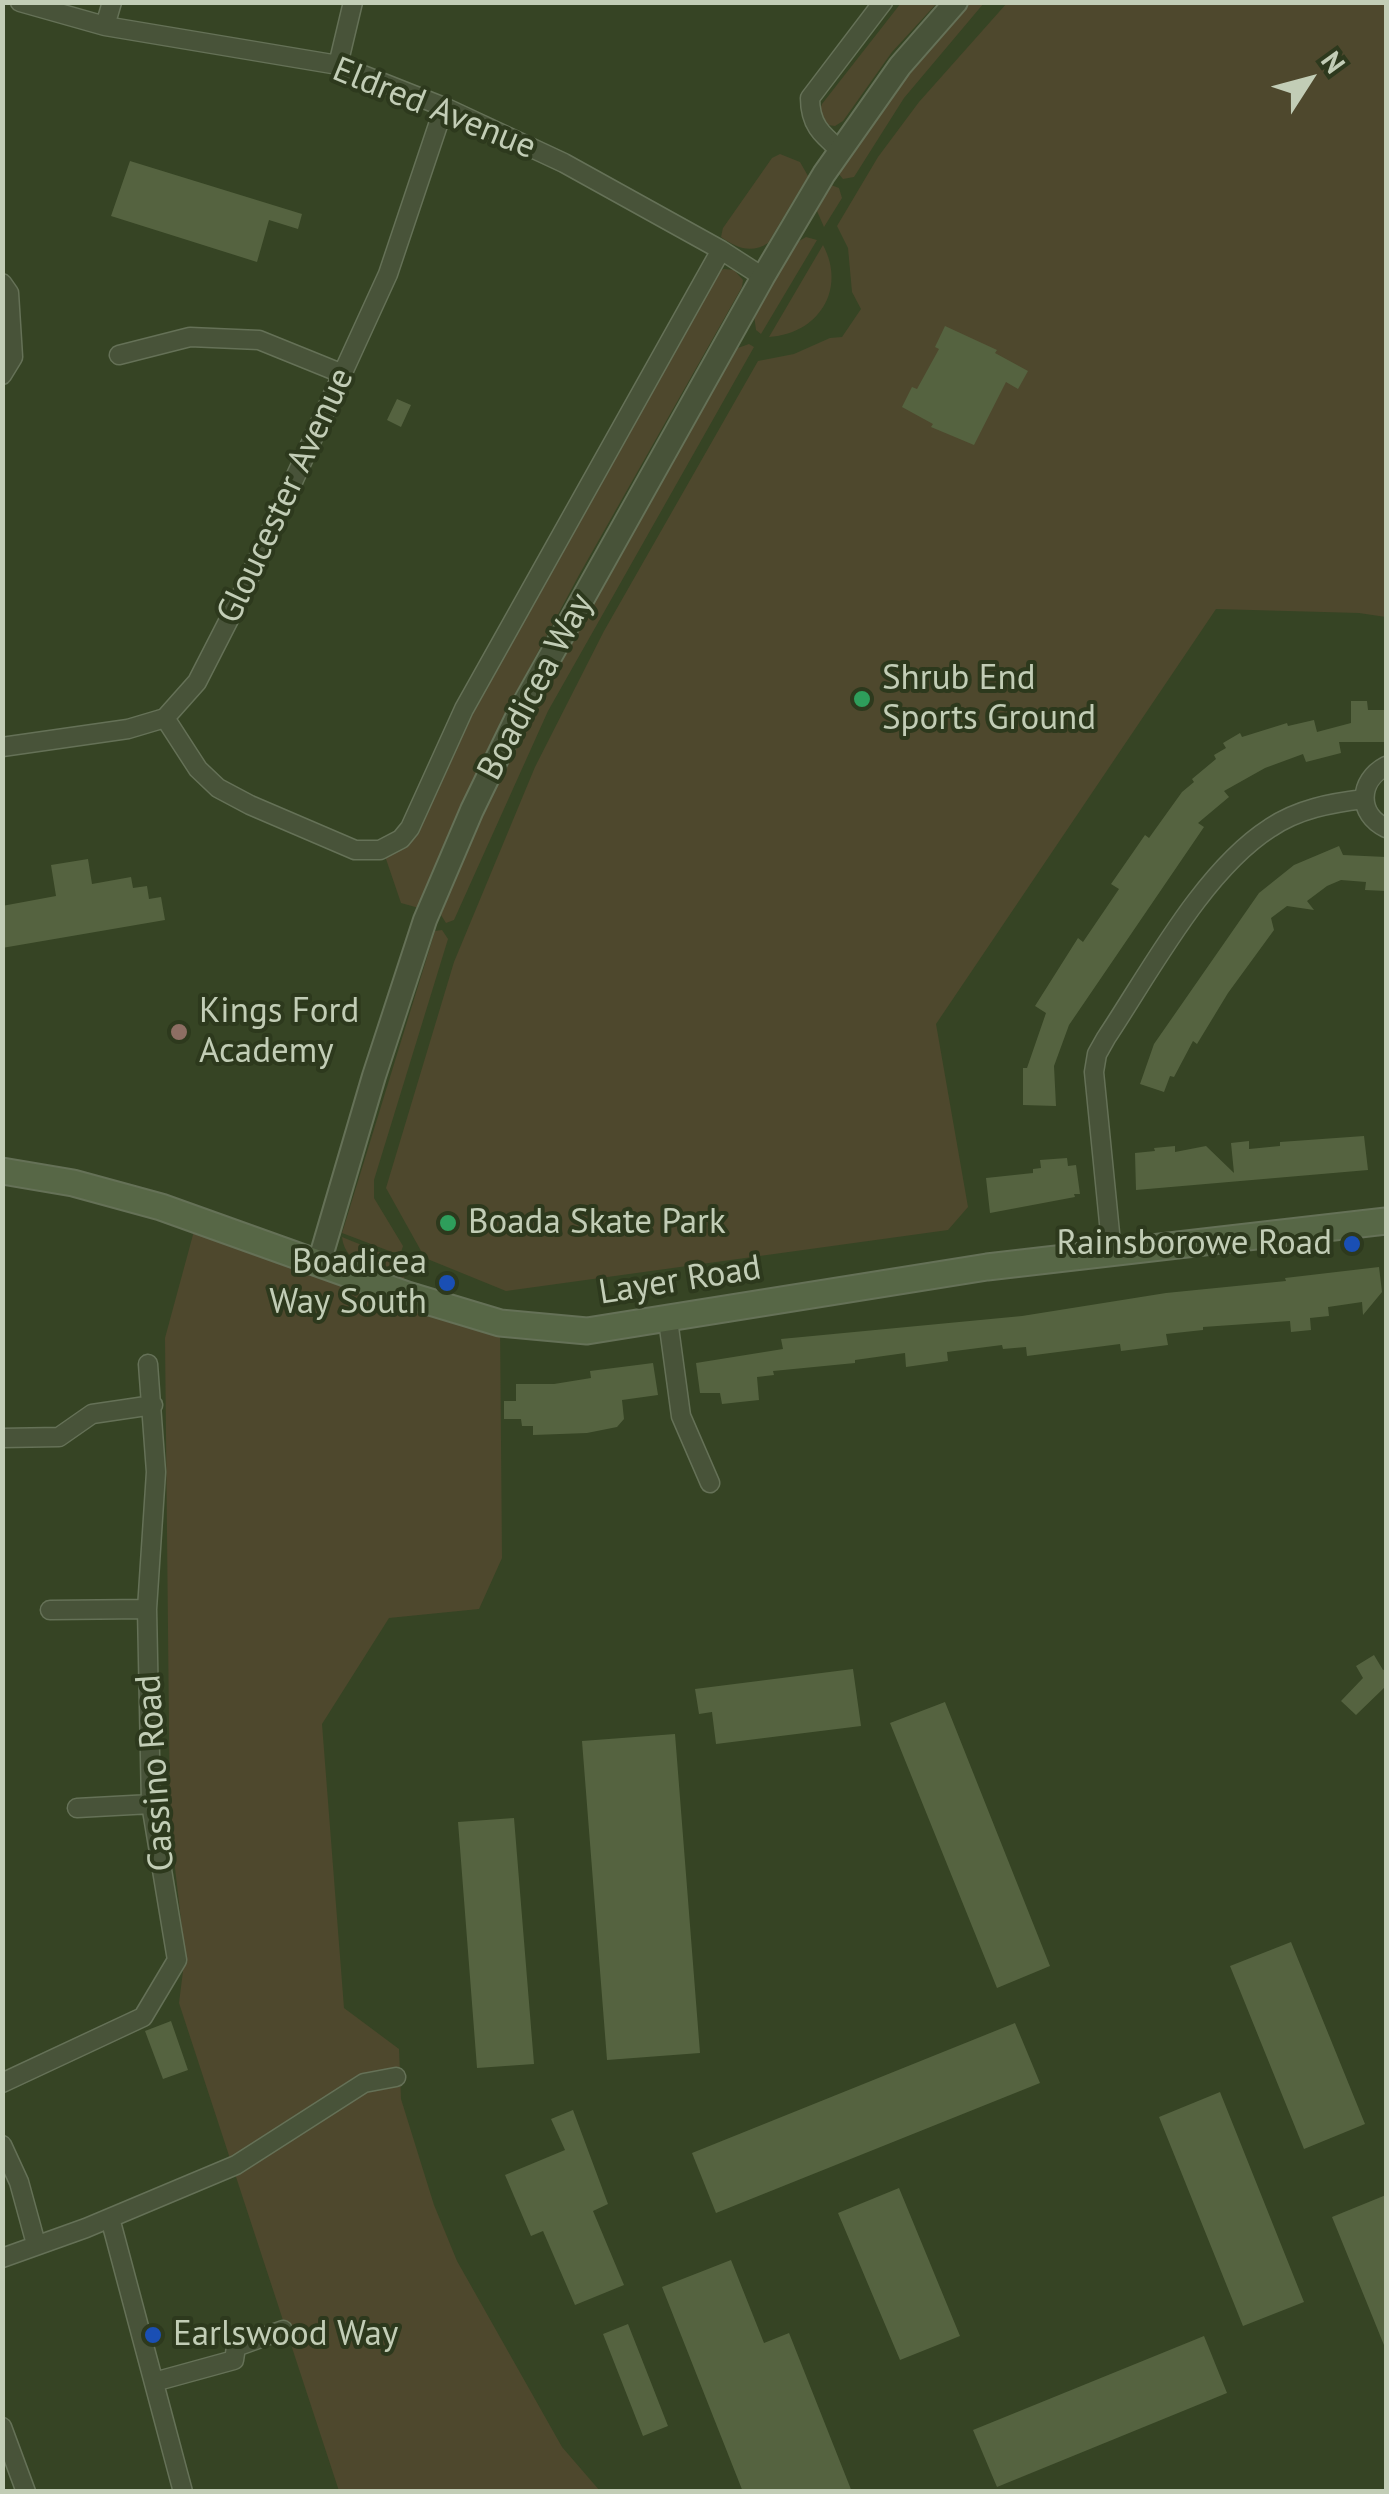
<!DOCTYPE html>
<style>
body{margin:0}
#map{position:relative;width:1389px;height:2494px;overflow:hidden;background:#364424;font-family:"PT Sans",sans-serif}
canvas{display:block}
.frame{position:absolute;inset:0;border:5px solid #c2cdb6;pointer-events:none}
.north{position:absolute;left:1259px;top:30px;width:100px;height:100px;-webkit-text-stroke:8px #2d391d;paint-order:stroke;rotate:54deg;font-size:28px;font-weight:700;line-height:40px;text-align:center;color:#c2cdb6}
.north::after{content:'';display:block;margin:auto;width:35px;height:45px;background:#c2cdb6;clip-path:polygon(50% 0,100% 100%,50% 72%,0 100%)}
</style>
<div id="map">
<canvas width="1389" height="2494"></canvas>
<div class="frame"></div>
<div class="north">N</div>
</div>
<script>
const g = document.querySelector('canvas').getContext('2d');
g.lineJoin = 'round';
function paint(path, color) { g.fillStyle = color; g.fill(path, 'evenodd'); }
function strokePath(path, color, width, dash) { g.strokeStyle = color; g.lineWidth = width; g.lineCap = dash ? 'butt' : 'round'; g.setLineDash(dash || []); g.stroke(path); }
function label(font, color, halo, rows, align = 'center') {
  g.font = font + ' "PT Sans",sans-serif'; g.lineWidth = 8; g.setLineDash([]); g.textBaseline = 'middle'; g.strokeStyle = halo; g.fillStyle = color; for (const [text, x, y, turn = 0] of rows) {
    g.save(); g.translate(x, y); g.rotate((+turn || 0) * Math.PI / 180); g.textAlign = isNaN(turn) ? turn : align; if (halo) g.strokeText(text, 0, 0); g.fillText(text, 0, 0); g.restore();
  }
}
paint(new Path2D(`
 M 901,3 L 937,3 L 892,52 L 843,121 L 835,126 L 828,125 L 819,112 L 822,104 Z
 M 969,3 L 984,3 L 904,98 L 854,177 L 843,179 L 838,173 L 887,101 Z
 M 1007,3 L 1386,3 L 1386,617 L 1359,613 L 1216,609 L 936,1024 L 968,1207 L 948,1230 L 506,1291 L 425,1258 L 386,1188 L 454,962 L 535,767 L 604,631 L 758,361 L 794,354 L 830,338 L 842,337 L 861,309 L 852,292 L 848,248 L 837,226 L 878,157 L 919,102 Z
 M 780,154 L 800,162 L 808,176 L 768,243 C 751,254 737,248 721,237 L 723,228 L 772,158 Z
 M 831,185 L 839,188 L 842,198 L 824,227 L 817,211 Z
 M 806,237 L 817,240 L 761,334 L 756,330 L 754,315 L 794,244 Z
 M 823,245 C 847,290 818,334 769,337 Z
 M 724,269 L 734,270 L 743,280 L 742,287 L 579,575 L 500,723 L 419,908 L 401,903 L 385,856 L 716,273 Z
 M 749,344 L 754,347 L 548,711 L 454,920 L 446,923 L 441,915 L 447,898 L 517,737 L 735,349 Z
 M 442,930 L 448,939 L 374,1180 L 374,1198 L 403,1246 L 401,1252 L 392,1252 L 342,1233 L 435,931 Z
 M 194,1231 L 500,1323 L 502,1558 L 479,1609 L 389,1618 L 322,1724 L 344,2008 L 399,2049 L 401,2099 L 434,2205 L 457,2261 L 562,2447 L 600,2491 L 339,2491 L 179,2003 L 185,1955 L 170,1824 L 165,1338 Z
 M 342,1237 L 401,1261 L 406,1265 L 404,1279 C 380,1271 345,1267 342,1237 Z`), '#4e482d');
paint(new Path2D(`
 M 130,161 L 302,214 L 298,229 L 269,220 L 257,262 L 111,216 Z
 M 945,326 L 997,350 L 995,353 L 1028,371 L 1018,389 L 1006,382 L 974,445 L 931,427 L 933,424 L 902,407 L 912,387 L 917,389 L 939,349 L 935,347 Z
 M 397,399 L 411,405 L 401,427 L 387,420 Z
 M 1351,701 L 1367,701 L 1368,710 L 1385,710 L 1386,742 L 1339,742 L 1341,753 L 1306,762 L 1303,754 L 1265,768 L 1224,791 L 1229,797 L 1198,823 L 1204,827 L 1069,1025 L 1054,1066 L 1056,1106 L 1023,1105 L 1023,1068 L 1027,1068 L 1046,1013 L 1035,1006 L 1078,938 L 1083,942 L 1119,889 L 1111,884 L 1145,835 L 1149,838 L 1182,792 L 1194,782 L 1192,779 L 1216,759 L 1214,755 L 1226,748 L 1223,743 L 1240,733 L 1242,737 L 1287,723 L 1288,726 L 1314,720 L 1317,732 L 1351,723 Z
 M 1339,846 L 1343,855 L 1386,857 L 1386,891 L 1365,890 L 1366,882 L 1341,880 L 1327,886 L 1307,901 L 1314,910 L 1287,906 L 1271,918 L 1274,930 L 1228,993 L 1197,1044 L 1193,1041 L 1174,1077 L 1170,1076 L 1164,1092 L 1140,1084 L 1154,1044 L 1259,893 L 1294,865 Z
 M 88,859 L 92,884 L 131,877 L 133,888 L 147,886 L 149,899 L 161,897 L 165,920 L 2,948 L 2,906 L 56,896 L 51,865 Z
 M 1364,1136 L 1368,1170 L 1136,1190 L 1135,1153 L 1155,1151 L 1154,1148 L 1175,1146 L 1175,1152 L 1206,1146 L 1234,1173 L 1231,1143 L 1249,1141 L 1249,1149 L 1280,1146 L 1280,1142 Z
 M 1067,1158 L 1068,1166 L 1076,1165 L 1080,1194 L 1074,1194 L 1075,1197 L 990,1213 L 986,1178 L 1033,1173 L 1033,1169 L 1041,1168 L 1040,1160 Z
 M 1379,1267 L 1382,1292 L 1363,1315 L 1362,1302 L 1328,1307 L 1329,1316 L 1310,1318 L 1311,1330 L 1291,1332 L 1290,1321 L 1203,1327 L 1203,1330 L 1166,1334 L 1168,1345 L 1121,1351 L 1120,1344 L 1027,1356 L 1026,1347 L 1003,1349 L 1002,1345 L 947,1352 L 948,1361 L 906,1367 L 905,1353 L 855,1360 L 855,1363 L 773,1371 L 774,1375 L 757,1377 L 759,1400 L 722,1404 L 720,1393 L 700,1393 L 696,1363 L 783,1349 L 781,1339 L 1022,1316 L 1166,1293 L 1286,1281 L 1285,1278 Z
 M 653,1363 L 658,1395 L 622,1400 L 624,1419 L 617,1427 L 587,1433 L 533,1435 L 533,1426 L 522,1426 L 521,1419 L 504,1419 L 504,1401 L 516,1401 L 516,1384 L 554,1384 L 591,1378 L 590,1371 Z
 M 1374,1655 L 1383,1670 L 1386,1669 L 1386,1686 L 1356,1715 L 1341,1701 L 1363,1678 L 1356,1666 Z
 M 853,1669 L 861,1726 L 716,1744 L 712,1712 L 699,1714 L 695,1689 Z
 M 945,1702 L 1050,1966 L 997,1988 L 890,1723 Z
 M 675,1734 L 700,2053 L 607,2060 L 582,1741 Z
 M 514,1818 L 534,2064 L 477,2068 L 458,1822 Z
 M 1291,1942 L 1365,2124 L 1304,2149 L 1230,1966 Z
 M 171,2021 L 188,2070 L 163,2079 L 145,2031 Z
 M 1015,2023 L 1040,2083 L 716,2213 L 692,2153 Z
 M 1220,2092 L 1304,2302 L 1243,2326 L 1159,2117 Z
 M 573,2110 L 608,2204 L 593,2211 L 624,2285 L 575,2305 L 543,2231 L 531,2236 L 505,2175 L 565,2150 L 551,2119 Z
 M 899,2188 L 960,2336 L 900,2360 L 838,2213 Z
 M 1386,2195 L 1386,2350 L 1332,2217 Z
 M 731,2260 L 764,2343 L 789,2333 L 852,2492 L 743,2492 L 662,2287 Z
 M 628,2324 L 668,2426 L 643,2436 L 603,2334 Z
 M 1204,2336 L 1227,2393 L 997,2487 L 973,2430 Z`), '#556340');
const minor = new Path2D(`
 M 20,2 L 105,26 L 338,65 L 444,107 L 564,163 L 721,250 L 763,277
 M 105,26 L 112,2
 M 338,65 L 353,2
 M 840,150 C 821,134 810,124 810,98 L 883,2
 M 2,283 L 9,293 L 13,357 L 2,375
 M 119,355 L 190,337 L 259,340 L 343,374
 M 165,718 L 198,769 L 218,788 L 250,805 L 355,850 L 380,850 L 401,839 L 410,828 L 464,709 L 721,250
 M 2,747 L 128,729 L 165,718 L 197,682 L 239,600 L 388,274 L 444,107
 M 1386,766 C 1358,781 1357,814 1386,828
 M 1112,1253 L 1094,1072 L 1097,1054 L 1106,1038 C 1150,972 1203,871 1270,828 C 1298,809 1331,803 1364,799
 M 668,1320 L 681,1416 L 710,1483
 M 2,1438 L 59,1437 L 92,1414 L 153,1405
 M 50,1610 L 147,1609
 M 77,1808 L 151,1804
 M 2,2083 L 143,2017 L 177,1960 L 151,1804 L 147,1609 L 156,1472 L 148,1364
 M 2,2145 L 19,2182 L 36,2244
 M 110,2218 L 183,2492
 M 2,2258 L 86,2228 L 236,2165 L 364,2083 L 396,2077
 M 154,2382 L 234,2360 L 236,2347 L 283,2330
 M 2,2427 L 26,2492`);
const tertiary = new Path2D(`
 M 319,1263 L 374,1076 L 425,920 L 472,810 L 521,709 L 763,277 L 824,174 L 900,66 L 956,2`);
const secondary = new Path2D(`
 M 2,1171 L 73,1183 L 161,1207 L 407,1295 L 500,1323 L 587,1331 L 987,1267 L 1386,1221`);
strokePath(minor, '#657157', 21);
strokePath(tertiary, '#657157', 26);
strokePath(secondary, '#657157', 29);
strokePath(minor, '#485339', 18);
strokePath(tertiary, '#485339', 22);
strokePath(secondary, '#576746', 25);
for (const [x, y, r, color] of [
 [862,699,10,"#2e9e5b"],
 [179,1032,10,"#8d6e63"],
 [448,1223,10,"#2e9e5b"],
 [1352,1244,10,"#1a4fb4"],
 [447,1283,10,"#1a4fb4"],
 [153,2335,10,"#1a4fb4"]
]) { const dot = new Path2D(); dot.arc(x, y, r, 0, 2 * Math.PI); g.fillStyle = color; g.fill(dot); strokePath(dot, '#2d391d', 4); }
label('35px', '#c2cdb6', '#2d391d', [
 ["Eldred Avenue",434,109,22],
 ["Gloucester Avenue",286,496,-65],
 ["Boadicea Way",536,687,-62],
 ["Layer Road",680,1281,-9],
 ["Cassino Road",156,1773,-94]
]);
label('35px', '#c2cdb6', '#2d391d', [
 ["Shrub End",882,679],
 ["Sports Ground",882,719],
 ["Kings Ford",199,1012],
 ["Academy",199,1052],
 ["Boada Skate Park",468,1223],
 ["Rainsborowe Road",1332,1244,"right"],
 ["Boadicea",427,1263,"right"],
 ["Way South",427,1303,"right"],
 ["Earlswood Way",173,2335]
], 'left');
</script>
